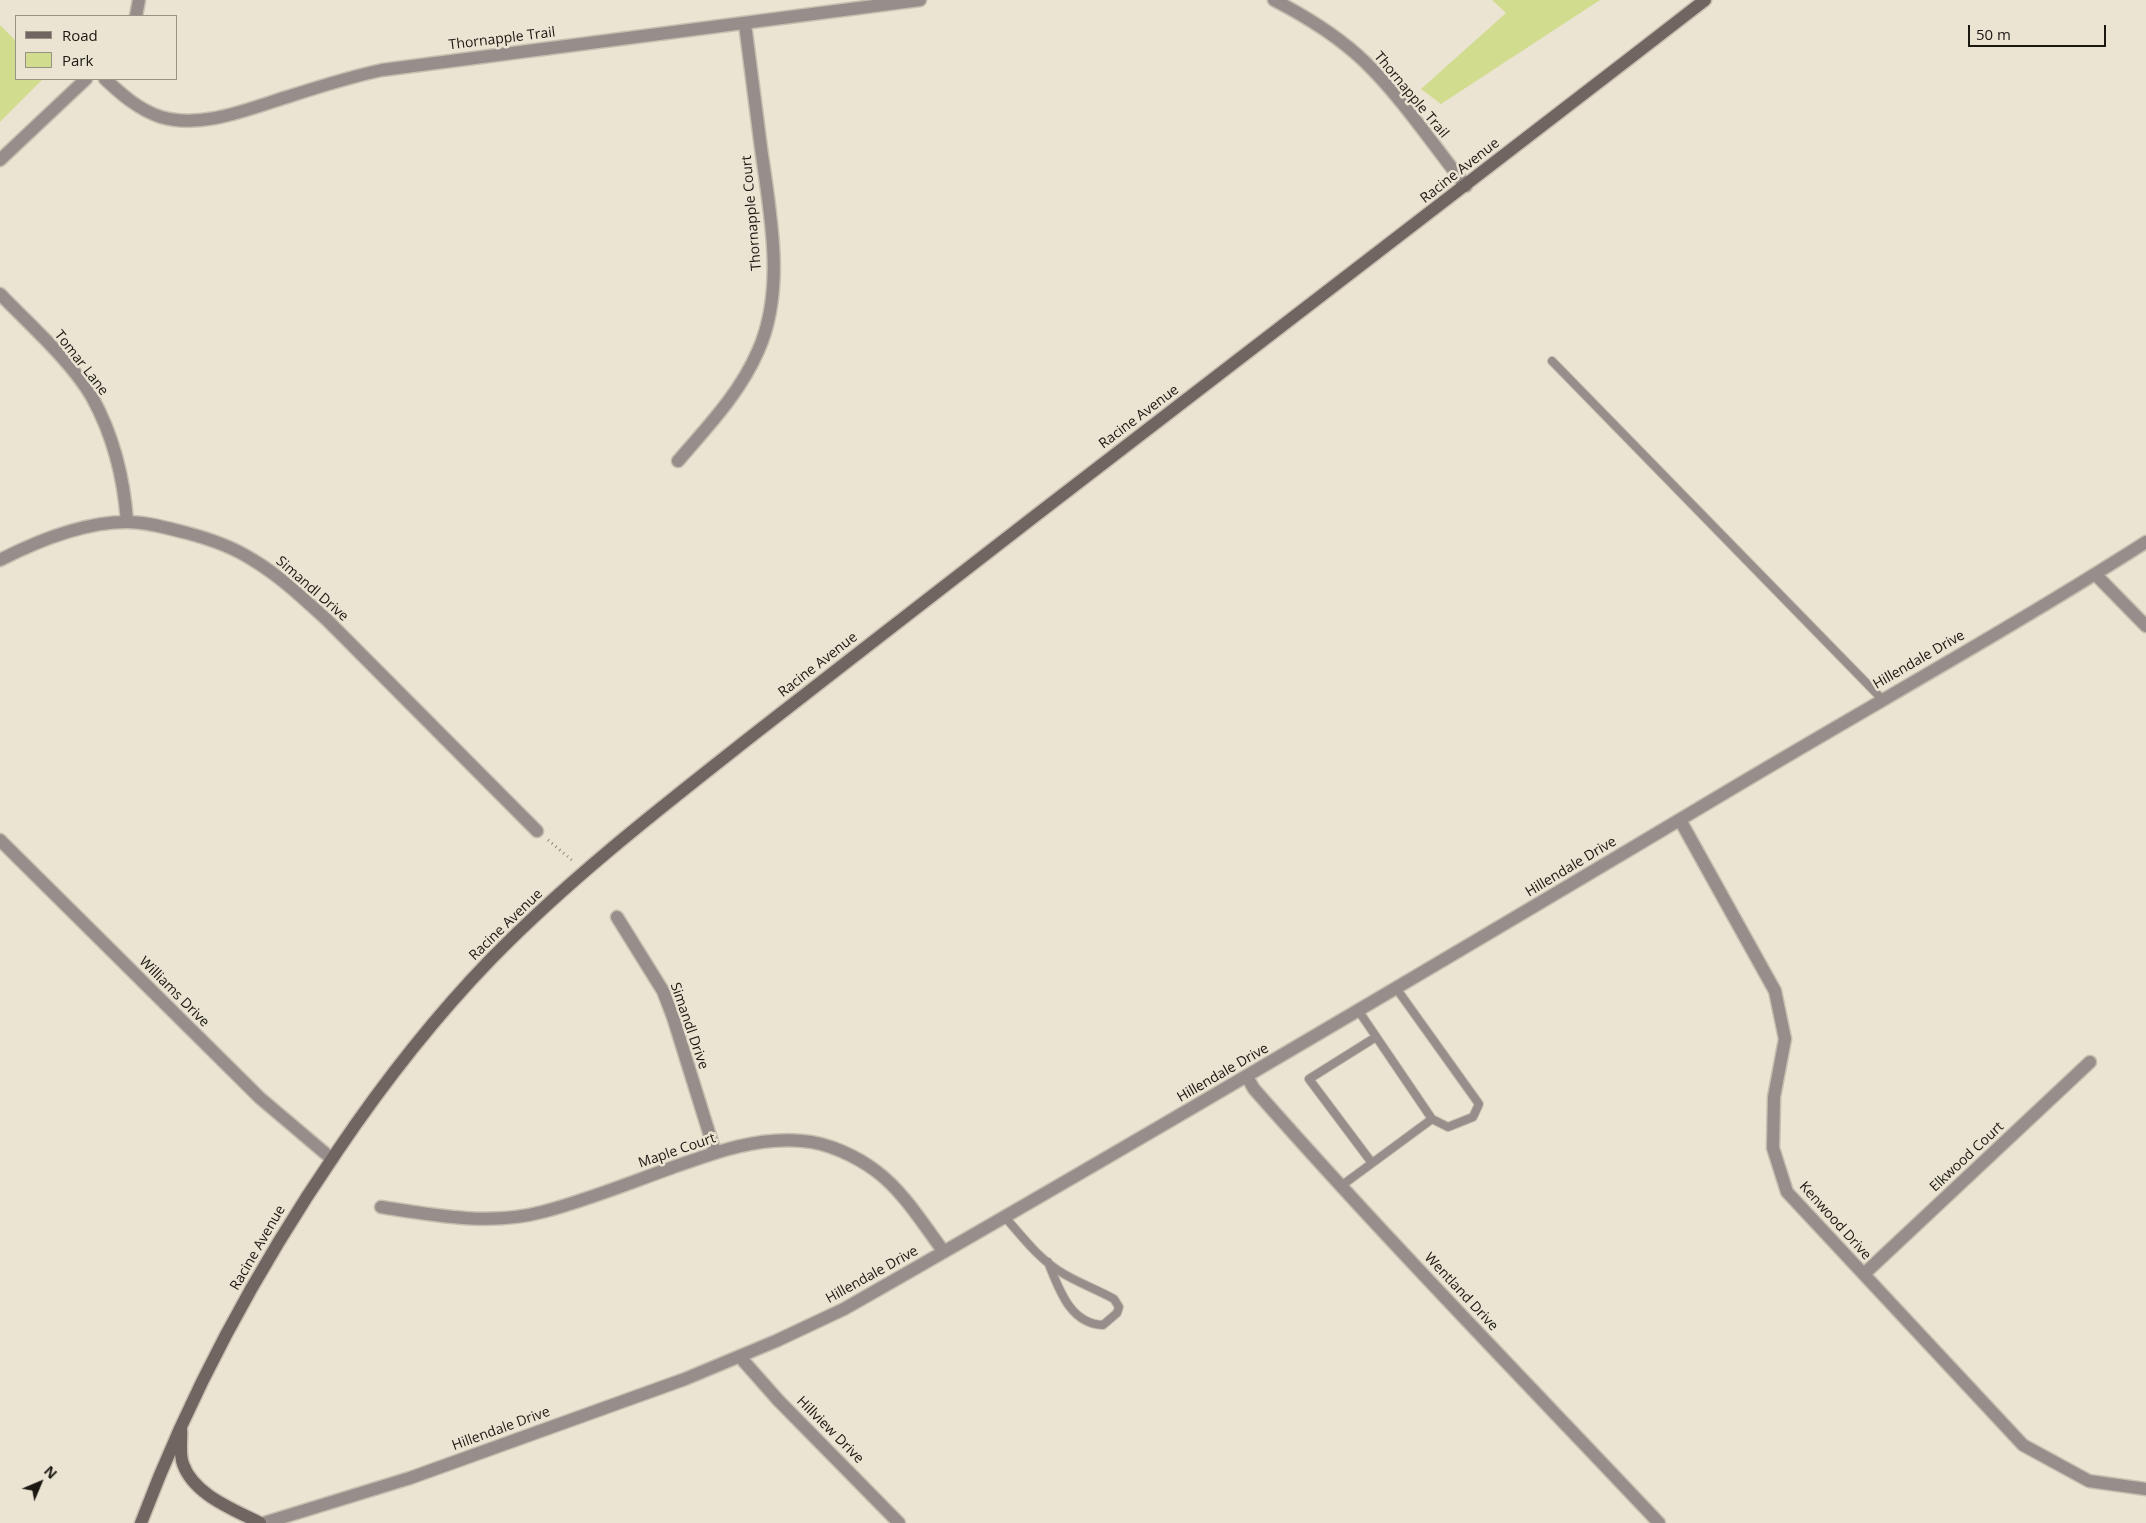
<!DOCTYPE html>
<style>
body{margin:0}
#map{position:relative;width:2146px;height:1523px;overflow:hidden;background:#ebe4d3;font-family:"Open Sans",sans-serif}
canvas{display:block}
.legend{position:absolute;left:15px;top:15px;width:162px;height:65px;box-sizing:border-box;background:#ebe4d3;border:1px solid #989286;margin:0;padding:6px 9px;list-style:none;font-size:15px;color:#1b1812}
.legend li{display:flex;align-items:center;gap:10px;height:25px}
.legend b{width:25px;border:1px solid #989286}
.north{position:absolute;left:15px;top:1458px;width:50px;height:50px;-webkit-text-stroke:4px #ebe4d3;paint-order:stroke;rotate:45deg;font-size:14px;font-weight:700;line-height:20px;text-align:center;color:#1b1812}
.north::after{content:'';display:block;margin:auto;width:18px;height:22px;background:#1b1812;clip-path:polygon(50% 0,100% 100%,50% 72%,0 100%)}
.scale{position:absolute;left:1968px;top:25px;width:138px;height:22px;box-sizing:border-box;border:2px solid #1b1812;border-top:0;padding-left:6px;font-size:15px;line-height:18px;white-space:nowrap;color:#1b1812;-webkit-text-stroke:4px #ebe4d3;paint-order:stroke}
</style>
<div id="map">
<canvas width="2146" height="1523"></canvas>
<ul class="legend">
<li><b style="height:6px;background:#706560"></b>Road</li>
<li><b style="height:14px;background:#d1dc8f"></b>Park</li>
</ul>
<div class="north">N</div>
<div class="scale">50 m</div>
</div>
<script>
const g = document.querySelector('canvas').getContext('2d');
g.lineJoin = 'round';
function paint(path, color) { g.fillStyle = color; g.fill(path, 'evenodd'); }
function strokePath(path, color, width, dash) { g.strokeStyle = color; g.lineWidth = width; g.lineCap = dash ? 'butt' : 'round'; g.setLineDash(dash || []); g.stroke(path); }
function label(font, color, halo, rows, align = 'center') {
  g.font = font + ' "Open Sans",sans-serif'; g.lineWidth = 5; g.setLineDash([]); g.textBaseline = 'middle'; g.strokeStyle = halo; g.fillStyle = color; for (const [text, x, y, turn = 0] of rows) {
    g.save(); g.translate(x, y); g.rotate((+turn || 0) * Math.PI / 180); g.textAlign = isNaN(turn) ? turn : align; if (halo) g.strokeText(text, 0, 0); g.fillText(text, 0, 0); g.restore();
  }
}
paint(new Path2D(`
 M 1492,0 L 1600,0 L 1441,104 L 1421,89 L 1506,13 Z
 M 0,25 L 16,41 L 16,79 L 43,79 L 0,122 Z`), '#d1dc8f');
const lane = new Path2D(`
 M 1552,361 L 1882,699
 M 1358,1010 L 1432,1119 L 1448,1127 L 1473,1117 L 1479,1104 L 1396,988
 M 1372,1163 L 1309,1079 L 1376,1037
 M 1341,1186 L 1432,1119
 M 1004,1216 C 1021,1235 1037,1257 1059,1271 C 1076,1282 1096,1289 1114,1299 L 1119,1307 L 1117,1313 L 1103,1325 C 1070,1324 1059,1289 1048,1262`);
const street = new Path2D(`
 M 1274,0 C 1307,17 1338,36 1365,62 C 1403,99 1433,145 1466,186
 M 136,16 L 139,0
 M 105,79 C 121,94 139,110 161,117 C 202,129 248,109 287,97 C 318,87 349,77 382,70 L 920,0
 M 0,160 L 86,79
 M 0,294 C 29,324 71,361 92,397 C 113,435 124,479 127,522
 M 678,461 C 708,426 740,393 758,351 C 786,289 770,213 761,148 C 756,107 750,65 745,24
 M 0,560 C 37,541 84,522 127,522 C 147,522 167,528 187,533 C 210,539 233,547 253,560 C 280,576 304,599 327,620 L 537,831
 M 2095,574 L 2146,626
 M 1680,820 L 1775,991 L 1785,1039 L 1774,1097 L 1773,1148 L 1787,1192 L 2023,1445 L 2089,1481 L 2146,1489
 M 0,840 L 260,1098 L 332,1159
 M 617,917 L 663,991 L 673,1017 L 715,1152
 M 1247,1077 L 1254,1089 C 1385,1238 1523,1379 1659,1523
 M 381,1207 C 432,1215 490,1226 542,1212 C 585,1201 629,1183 671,1168 C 713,1153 758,1136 803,1141 C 828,1143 856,1156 876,1171 C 904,1192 923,1224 944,1252
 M 1864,1274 L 2090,1062
 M 740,1357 L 778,1400 L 899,1523
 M 264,1523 L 410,1478 L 685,1379 L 776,1341 L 844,1309 C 1148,1136 1448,958 1748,779 C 1881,700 2016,625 2146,542`);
const secondary = new Path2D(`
 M 181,1428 C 182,1439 179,1454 183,1464 C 194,1495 233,1509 260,1523
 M 141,1523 C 191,1390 258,1267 338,1150 C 384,1082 434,1018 491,959 C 571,877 663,806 753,735 C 847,662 940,589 1035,516 C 1258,345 1482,173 1705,0`);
strokePath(lane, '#c6bfb0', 10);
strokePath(street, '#c6bfb0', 15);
strokePath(secondary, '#c6bfb0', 15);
strokePath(new Path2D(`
 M 548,840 L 573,861`), '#908b7e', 3, [1, 4]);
strokePath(lane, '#968e8a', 8);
strokePath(street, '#968e8a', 12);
strokePath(secondary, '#706560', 12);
label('14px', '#1b1812', '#ebe4d3', [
 ["Thornapple Trail",502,39,-7],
 ["Thornapple Trail",1411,95,50],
 ["Racine Avenue",1460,171,-38],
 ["Thornapple Court",752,213,-95],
 ["Tomar Lane",81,363,52],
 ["Racine Avenue",1139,417,-37],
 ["Simandl Drive",312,589,41],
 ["Hillendale Drive",1919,660,-30],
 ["Racine Avenue",818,665,-38],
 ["Hillendale Drive",1571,867,-31],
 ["Racine Avenue",506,925,-44],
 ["Williams Drive",174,992,45],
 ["Simandl Drive",689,1026,71],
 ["Hillendale Drive",1223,1073,-30],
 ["Maple Court",677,1151,-19],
 ["Elkwood Court",1967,1157,-43],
 ["Kenwood Drive",1835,1221,48],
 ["Racine Avenue",258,1248,-60],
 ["Hillendale Drive",872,1275,-29],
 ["Wentland Drive",1461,1292,47],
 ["Hillendale Drive",501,1429,-20],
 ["Hillview Drive",830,1430,45]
]);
</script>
